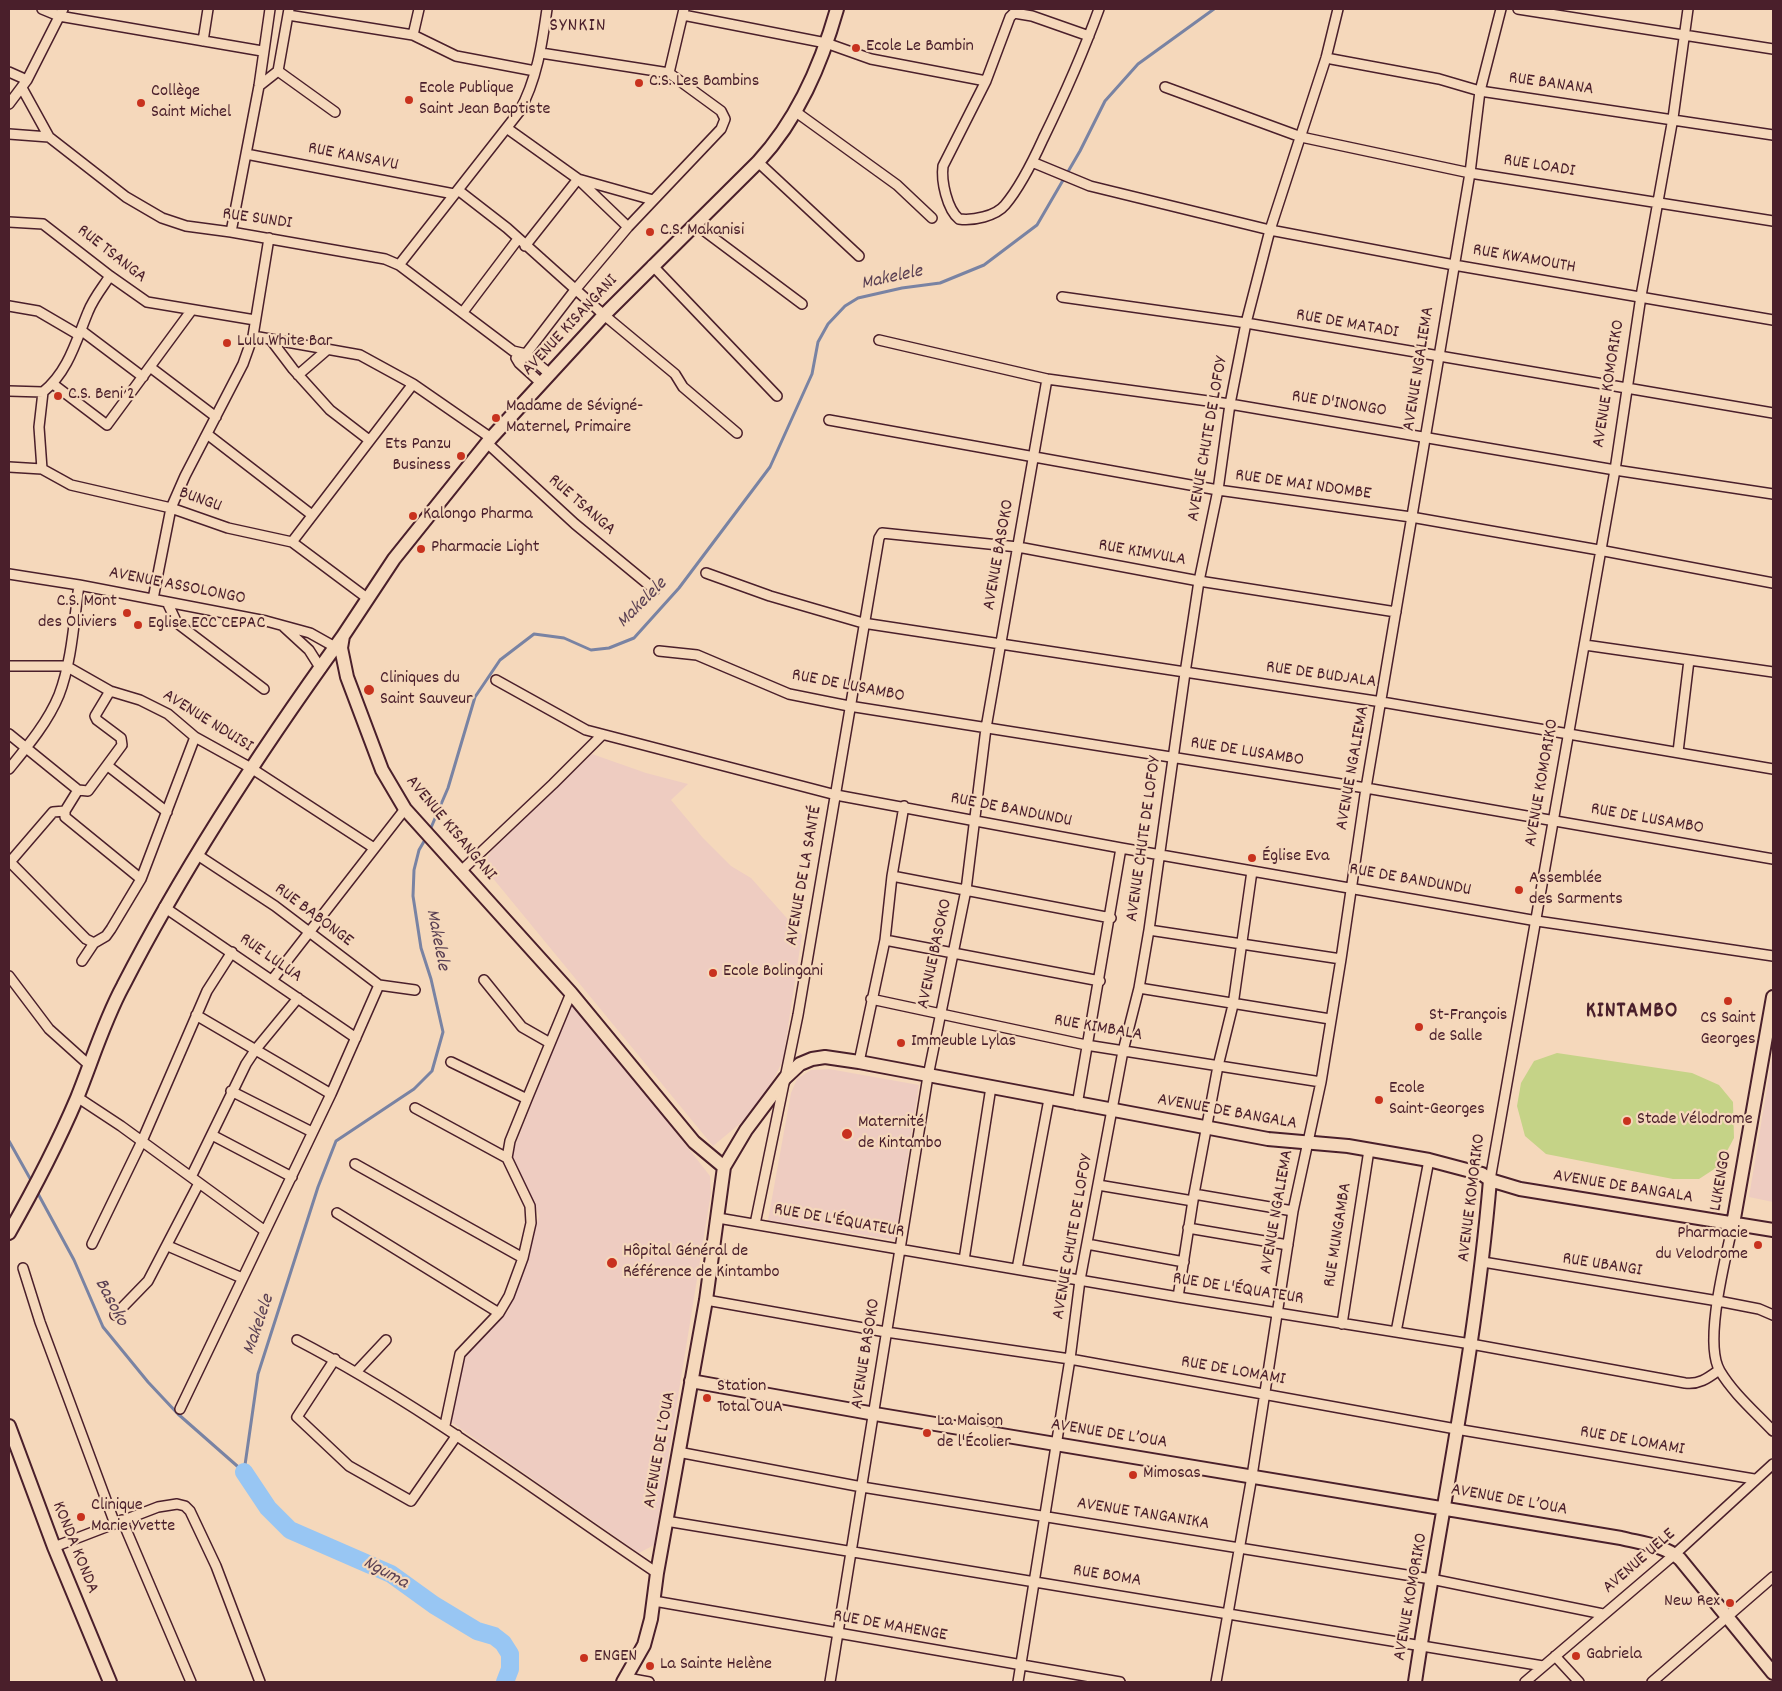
<!DOCTYPE html>
<meta charset="utf-8">
<style>
body{margin:0}
#map{position:relative;width:1782px;height:1691px;overflow:hidden;background:#f5d8bb;font-family:Dekko,sans-serif}
canvas{display:block}
.frame{position:absolute;inset:0;border:10px solid #4a1f2b;pointer-events:none}
</style>
<div id="map">
<canvas width="1782" height="1691"></canvas>
<div class="frame"></div>
</div>
<script>
const g = document.querySelector('canvas').getContext('2d');
g.lineJoin = 'round';
function paint(path, color) { g.fillStyle = color; g.fill(path, 'evenodd'); }
function strokePath(path, color, width, dash) { g.strokeStyle = color; g.lineWidth = width; g.lineCap = dash ? 'butt' : 'round'; g.setLineDash(dash || []); g.stroke(path); }
function label(font, color, halo, rows, align = 'center') {
  g.font = font + ' Dekko,sans-serif'; g.lineWidth = 4.5; g.setLineDash([]); g.textBaseline = 'middle'; g.strokeStyle = halo; g.fillStyle = color; for (const [text, x, y, turn = 0] of rows) {
    g.save(); g.translate(x, y); g.rotate((+turn || 0) * Math.PI / 180); g.textAlign = isNaN(turn) ? turn : align; if (halo) g.strokeText(text, 0, 0); g.fillText(text, 0, 0); g.restore();
  }
}
paint(new Path2D(`
 M 592,754 L 646,773 L 688,784 L 671,800 L 703,838 L 731,866 L 751,878 L 802,935 L 783,1060 L 766,1095 L 742,1122 L 713,1146 L 482,865 L 492,850 Z
 M 572,999 L 710,1176 L 711,1193 L 654,1545 L 639,1553 L 451,1422 L 461,1360 L 509,1310 L 539,1216 L 533,1201 L 509,1162 Z
 M 1773,1051 L 1773,1202 L 1749,1197 Z
 M 829,1069 L 919,1085 L 895,1240 L 768,1220 L 791,1093 L 797,1079 L 811,1070 Z`), '#eeccc1');
paint(new Path2D(`
 M 1557,1053 L 1692,1073 L 1719,1085 L 1733,1102 L 1734,1138 L 1719,1166 L 1699,1179 L 1673,1179 L 1546,1154 L 1525,1136 L 1517,1106 L 1521,1083 L 1534,1061 Z`), '#c5d387');
strokePath(new Path2D(`
 M 430,830 L 448,788 L 475,697 L 500,660 L 534,634 L 564,638 L 591,650 L 609,648 L 634,638 L 679,588 L 770,467 L 812,374 L 818,342 L 828,324 L 845,306 L 858,298 L 902,288 L 940,283 L 984,265 L 1037,225 L 1080,151 L 1105,101 L 1138,64 L 1214,9
 M 9,1141 L 32,1182
 M 36,1190 L 74,1260 L 103,1327 L 148,1382 L 178,1414 L 244,1472
 M 244,1472 L 258,1374 L 318,1187 L 336,1141 L 414,1089 L 432,1071 L 443,1032 L 431,979 L 421,948 L 413,896 L 414,870 L 419,850 L 426,838`), '#7983a3', 3);
strokePath(new Path2D(`
 M 244,1472 L 268,1508 L 290,1530 L 391,1574 L 434,1605 L 477,1631 L 494,1636 L 503,1643 L 510,1654 L 510,1669 L 505,1682`), '#98c6f3', 18);
const street = new Path2D(`
 M 42,9 L 59,16 L 262,51
 M 1518,9 L 1773,49
 M 288,15 L 413,35 L 456,56 L 535,71
 M 683,15 L 826,43 L 871,59 L 986,81
 M 413,35 L 419,9
 M 1089,36 L 1032,16 L 1014,13 L 1010,17 L 986,81 L 943,166 C 941,181 947,209 959,219 C 973,221 996,216 1005,205 C 1021,186 1033,161 1043,139 C 1064,96 1083,53 1099,9
 M 203,41 L 208,9
 M 1326,58 L 1439,79 L 1480,91 L 1773,135
 M 278,71 L 335,112
 M 9,72 L 27,80
 M 669,73 L 684,9
 M 259,86 L 278,71 L 289,9
 M 1165,87 L 1301,137 L 1470,173 L 1773,221
 M 22,88 L 49,137 L 126,197 L 162,218 L 186,226 L 231,232 L 385,259 L 399,265 L 513,351 L 526,354 L 550,374
 M 9,104 L 27,80 L 63,9
 M 796,112 L 897,185 L 932,218
 M 508,129 L 578,179 L 628,227
 M 9,134 L 49,137
 M 246,154 L 454,194
 M 758,162 L 859,256
 M 1032,162 L 1090,186 L 1270,230 L 1454,265 L 1773,320
 M 458,190 L 507,228 L 604,315 L 675,374 L 683,387 L 737,433
 M 9,222 L 43,224 L 110,276 L 147,302 L 255,320
 M 695,224 L 802,304
 M 231,232 L 259,86 L 270,9
 M 525,246 L 578,179 L 653,200
 M 399,265 L 519,112 C 537,80 542,44 547,9
 M 652,265 L 777,396
 M 1062,297 L 1246,323 L 1773,413
 M 9,306 L 38,311 L 79,335
 M 463,312 L 518,239
 M 82,331 L 143,377
 M 253,336 L 360,355 L 413,384 L 491,438
 M 271,340 L 293,369 L 330,410 L 369,440
 M 879,340 L 1047,379 L 1230,404 L 1615,470 L 1773,494
 M 516,358 L 519,363 L 541,383
 M 519,363 L 575,290 L 628,227 L 721,129 L 725,119 L 721,111 L 669,73 L 541,53
 M 150,367 L 216,417
 M 298,375 L 328,349
 M 53,384 L 107,425 L 191,311
 M 9,391 L 43,392
 M 829,420 L 1218,490 L 1411,517 L 1599,550 L 1773,583
 M 207,434 L 312,515
 M 487,443 L 575,524 L 655,590
 M 9,467 L 42,469 L 71,485 L 171,508 L 228,528 L 292,542 L 367,598
 M 42,469 L 39,427 L 43,392 C 68,372 76,341 88,312 C 93,299 102,288 110,276
 M 292,542 L 413,384
 M 706,573 L 770,596 L 863,623 L 1382,702 L 1773,769
 M 9,574 L 79,585 L 266,621 L 310,633 L 335,647
 M 153,599 L 171,508 L 185,476 L 243,364 L 253,336 L 269,238
 M 167,602 L 177,623 L 264,689
 M 284,627 L 309,650 L 321,669
 M 1585,645 L 1773,672
 M 659,651 L 697,655 L 789,694 L 849,706 L 1366,788 L 1773,859
 M 9,666 L 66,666 L 110,691 L 140,700 L 168,714 L 195,737 L 251,768 L 374,848
 M 496,680 L 586,730 L 836,795 L 1121,848 L 1537,921 L 1773,956
 M 9,734 L 78,790 L 88,791 L 122,745 L 121,738 L 97,720 L 95,716 L 110,691
 M 1678,752 L 1689,660
 M 108,766 L 167,812
 M 9,769 C 27,747 48,722 59,695 C 72,661 74,620 79,585
 M 78,790 L 65,811 L 65,817 L 141,879
 M 196,854 L 275,906 L 379,985 L 415,990
 M 9,861 L 86,939 L 94,943
 M 10,862 L 53,812 L 65,811
 M 460,872 L 553,784 L 602,735
 M 892,876 L 1111,918
 M 164,907 L 356,1038
 M 1149,930 L 1341,959
 M 885,940 L 1100,981
 M 82,961 L 94,943 L 106,936 L 111,929 L 141,879 L 195,737
 M 9,976 L 49,1029 L 89,1065
 M 272,980 L 405,809
 M 484,980 L 522,1027 L 550,1043
 M 1139,988 L 1330,1019
 M 871,999 L 1086,1045 L 1321,1082
 M 196,1015 L 331,1094
 M 451,1062 L 527,1099
 M 859,1062 L 885,940 L 892,876 L 904,806
 M 231,1091 L 312,1132
 M 77,1097 L 121,1126 L 265,1231
 M 1077,1105 L 1121,848
 M 415,1108 L 507,1158
 M 212,1135 L 292,1177
 M 355,1164 L 523,1258
 M 191,1177 L 246,1064 L 256,1049 L 298,998
 M 1490,1180 L 1615,470 L 1641,296 L 1673,118 L 1688,9
 M 1098,1185 L 1193,1201
 M 1194,1194 L 1293,1211
 M 337,1213 L 499,1313
 M 718,1218 L 1178,1297 L 1471,1344 L 1685,1383 C 1699,1385 1708,1378 1719,1370
 M 755,1224 L 798,1015 L 879,538 L 882,533 L 1018,547 L 1199,581 L 1396,612
 M 1733,1224 C 1726,1257 1703,1343 1720,1371 C 1733,1393 1755,1412 1773,1431
 M 1188,1228 L 1288,1245
 M 92,1244 L 142,1141 L 207,991 L 232,952
 M 1087,1244 L 1184,1262
 M 168,1246 L 242,1278
 M 964,1260 L 991,1087
 M 1483,1262 L 1718,1301 L 1759,1309 L 1773,1315
 M 23,1268 L 40,1322 L 115,1524
 M 1017,1269 L 1049,1099
 M 1178,1297 L 1194,1194 L 1218,1066 L 1233,1005 L 1252,871
 M 706,1300 L 886,1332 L 1070,1359 L 1456,1429 L 1754,1479
 M 115,1315 L 148,1281 L 199,1183
 M 1342,1324 L 1369,1150
 M 1396,1332 L 1429,1160
 M 297,1340 C 424,1406 538,1493 657,1573
 M 335,1359 L 297,1417 L 349,1466 L 411,1501 L 457,1435
 M 357,1371 L 386,1340
 M 180,1409 L 331,1094 L 379,985
 M 445,1425 L 460,1354 L 499,1313 L 509,1296 L 523,1258 L 531,1223 L 530,1206 L 507,1158 L 510,1141 L 527,1099 L 571,993
 M 678,1452 L 862,1487 L 1431,1579 L 1603,1614
 M 122,1520 L 191,1682
 M 666,1521 L 1543,1666
 M 54,1547 L 158,1507 L 177,1504 L 185,1506 L 190,1511 L 216,1566 L 260,1682
 M 654,1601 L 1120,1682
 M 1555,1656 L 1579,1682
 M 627,1678 L 649,1682
 M 830,1682 L 928,1076 L 966,890 L 986,728 L 1047,379
 M 1018,1682 L 1070,1359 L 1080,1280 L 1123,1051 L 1139,988 L 1149,930 L 1185,673 L 1199,581 L 1218,490 L 1230,404 L 1246,323 L 1270,230 L 1326,58 L 1338,9
 M 1216,1682 L 1252,1476 L 1293,1211 L 1321,1082 L 1341,959 L 1366,788 L 1470,173 L 1480,91 L 1501,9
 M 1525,1682 L 1675,1554 L 1773,1464
 M 1652,1682 L 1773,1577`);
const secondary = new Path2D(`
 M 724,1167 L 694,1142 L 571,993 L 405,809 L 382,770 L 347,677 L 341,648 L 343,636 L 394,559 L 491,438 L 604,315 L 758,162 C 798,119 821,65 837,9
 M 1733,1224 L 1773,997
 M 9,1233 C 34,1189 57,1145 77,1098 C 92,1061 104,1021 123,986 C 186,863 262,748 343,636
 M 691,1381 L 875,1414 L 1621,1538 C 1640,1543 1665,1545 1680,1559 L 1773,1673
 M 9,1426 L 54,1547 L 110,1682
 M 623,1682 L 644,1645 L 651,1619 L 657,1573 L 706,1300 L 724,1167 L 746,1130 L 785,1078 L 800,1064 L 812,1059 L 825,1057 L 859,1062 L 1268,1139 L 1348,1146 L 1429,1160 L 1482,1174 L 1490,1180 L 1520,1189 L 1773,1230
 M 1415,1682 C 1440,1515 1476,1349 1490,1180`);
strokePath(street, '#4a1f2b', 12);
strokePath(secondary, '#4a1f2b', 16);
strokePath(street, '#f5d8bb', 9);
strokePath(secondary, '#f5d8bb', 12);
for (const [x, y, r, color] of [
 [856,48,5,"#c8321e"],
 [639,83,5,"#c8321e"],
 [409,100,5,"#c8321e"],
 [141,103,5,"#c8321e"],
 [650,232,5,"#c8321e"],
 [227,343,5,"#c8321e"],
 [58,396,5,"#c8321e"],
 [496,418,5,"#c8321e"],
 [461,456,5,"#c8321e"],
 [413,516,5,"#c8321e"],
 [421,549,5,"#c8321e"],
 [127,613,5,"#c8321e"],
 [138,625,5,"#c8321e"],
 [369,690,6,"#c8321e"],
 [1252,858,5,"#c8321e"],
 [1519,890,5,"#c8321e"],
 [713,973,5,"#c8321e"],
 [1728,1001,5,"#c8321e"],
 [1419,1027,5,"#c8321e"],
 [901,1043,5,"#c8321e"],
 [1379,1100,5,"#c8321e"],
 [1627,1121,5,"#c8321e"],
 [847,1134,6,"#c8321e"],
 [1758,1245,5,"#c8321e"],
 [612,1263,6,"#c8321e"],
 [707,1398,5,"#c8321e"],
 [927,1433,5,"#c8321e"],
 [1133,1475,5,"#c8321e"],
 [81,1517,5,"#c8321e"],
 [1730,1603,5,"#c8321e"],
 [1576,1656,5,"#c8321e"],
 [584,1658,5,"#c8321e"],
 [650,1666,5,"#c8321e"]
]) { const dot = new Path2D(); dot.arc(x, y, r, 0, 2 * Math.PI); g.fillStyle = color; g.fill(dot); strokePath(dot, '#f5d8bb', 2); }
label('18px', '#4a1f2b', '#f5d8bb', [
 ["Ecole Le Bambin",866,48],
 ["C.S. Les Bambins",649,83],
 ["Ecole Publique",419,90],
 ["Saint Jean Baptiste",419,111],
 ["Collège",151,93],
 ["Saint Michel",151,114],
 ["C.S. Makanisi",660,232],
 ["Lulu White Bar",237,343],
 ["C.S. Beni 2",68,396],
 ["Madame de Sévigné-",506,408],
 ["Maternel, Primaire",506,429],
 ["Ets Panzu",451,446,"right"],
 ["Business",451,467,"right"],
 ["Kalongo Pharma",423,516],
 ["Pharmacie Light",431,549],
 ["C.S. Mont",117,603,"right"],
 ["des Oliviers",117,624,"right"],
 ["Eglise ECC CEPAC",148,625],
 ["Cliniques du",380,680],
 ["Saint Sauveur",380,701],
 ["Église Eva",1262,858],
 ["Assemblée",1529,880],
 ["des Sarments",1529,901],
 ["Ecole Bolingani",723,973],
 ["St-François",1429,1017],
 ["de Salle",1429,1038],
 ["CS Saint",1728,1020,"center"],
 ["Georges",1728,1041,"center"],
 ["Immeuble Lylas",911,1043],
 ["Ecole",1389,1090],
 ["Saint-Georges",1389,1111],
 ["Stade Vélodrome",1637,1121],
 ["Maternité",858,1124],
 ["de Kintambo",858,1145],
 ["Pharmacie",1748,1235,"right"],
 ["du Velodrome",1748,1256,"right"],
 ["Hôpital Général de",623,1253],
 ["Référence de Kintambo",623,1274],
 ["Station",717,1388],
 ["Total OUA",717,1409],
 ["La Maison",937,1423],
 ["de l'Écolier",937,1444],
 ["Mimosas",1143,1475],
 ["Clinique",91,1507],
 ["Marie Yvette",91,1528],
 ["New Rex",1720,1603,"right"],
 ["Gabriela",1586,1656],
 ["ENGEN",594,1658],
 ["La Sainte Helène",660,1666]
], 'left');
label('18px', '#4a1f2b', '#f5d8bb', [
 ["RUE BANANA",1551,85,8],
 ["RUE KANSAVU",353,158,11],
 ["RUE LOADI",1539,167,9],
 ["RUE SUNDI",257,220,8],
 ["RUE TSANGA",111,255,38],
 ["RUE KWAMOUTH",1524,260,10],
 ["RUE DE MATADI",1347,325,10],
 ["AVENUE KISANGANI",571,326,-47],
 ["AVENUE NGALIEMA",1420,369,-81],
 ["AVENUE KOMORIKO",1610,384,-81],
 ["RUE D'INONGO",1339,405,9],
 ["AVENUE CHUTE DE LOFOY",1209,439,-80],
 ["RUE DE MAI NDOMBE",1303,486,8],
 ["BUNGU",200,501,20],
 ["RUE TSANGA",581,506,41],
 ["RUE KIMVULA",1142,554,10],
 ["AVENUE BASOKO",1000,555,-80],
 ["AVENUE ASSOLONGO",177,587,11],
 ["RUE DE BUDJALA",1321,676,8],
 ["RUE DE LUSAMBO",848,687,11],
 ["AVENUE NDUISI",207,722,32],
 ["RUE DE LUSAMBO",1247,753,9],
 ["AVENUE NGALIEMA",1354,768,-80],
 ["AVENUE KOMORIKO",1543,783,-80],
 ["RUE DE BANDUNDU",1011,811,11],
 ["RUE DE LUSAMBO",1647,820,10],
 ["AVENUE KISANGANI",450,829,50],
 ["AVENUE CHUTE DE LOFOY",1145,839,-82],
 ["AVENUE DE LA SANTÉ",805,876,-80],
 ["RUE DE BANDUNDU",1410,881,10],
 ["RUE BABONGE",313,916,37],
 ["AVENUE BASOKO",936,954,-78],
 ["RUE LULUA",270,959,35],
 ["RUE KIMBALA",1098,1029,10],
 ["AVENUE DE BANGALA",1227,1113,10],
 ["LUKENGO",1722,1181,-80],
 ["AVENUE DE BANGALA",1623,1188,9],
 ["AVENUE KOMORIKO",1473,1198,-83],
 ["AVENUE NGALIEMA",1278,1212,-80],
 ["RUE DE L'ÉQUATEUR",839,1222,10],
 ["RUE MUNGAMBA",1339,1235,-81],
 ["AVENUE CHUTE DE LOFOY",1074,1237,-80],
 ["RUE UBANGI",1602,1266,9],
 ["RUE DE L'ÉQUATEUR",1238,1290,9],
 ["AVENUE BASOKO",867,1354,-81],
 ["RUE DE LOMAMI",1233,1372,10],
 ["AVENUE DE L’OUA",1109,1435,9],
 ["RUE DE LOMAMI",1632,1442,10],
 ["AVENUE DE L’OUA",661,1450,-80],
 ["AVENUE DE L’OUA",1509,1501,10],
 ["AVENUE TANGANIKA",1143,1515,9],
 ["KONDA KONDA",74,1548,68],
 ["AVENUE UELE",1640,1562,-41],
 ["RUE BOMA",1107,1577,9],
 ["AVENUE KOMORIKO",1412,1597,-80],
 ["RUE DE MAHENGE",890,1627,10]
]);
label('italic 19px', '#5a4053', '#f5d8bb', [
 ["Makelele",892,279,-12],
 ["Makelele",643,604,-45],
 ["Makelele",436,940,79],
 ["Basoko",110,1303,62],
 ["Makelele",260,1325,-71],
 ["Nguma",385,1574,29]
]);
g.letterSpacing = '1px';
label('20px', '#4a1f2b', '#f5d8bb', [
 ["SYNKIN",578,27]
]);
g.letterSpacing = '0px';
g.letterSpacing = '1px';
label('bold 22px', '#4a1f2b', '#f5d8bb', [
 ["KINTAMBO",1632,1013]
]);
g.letterSpacing = '0px';
</script>
